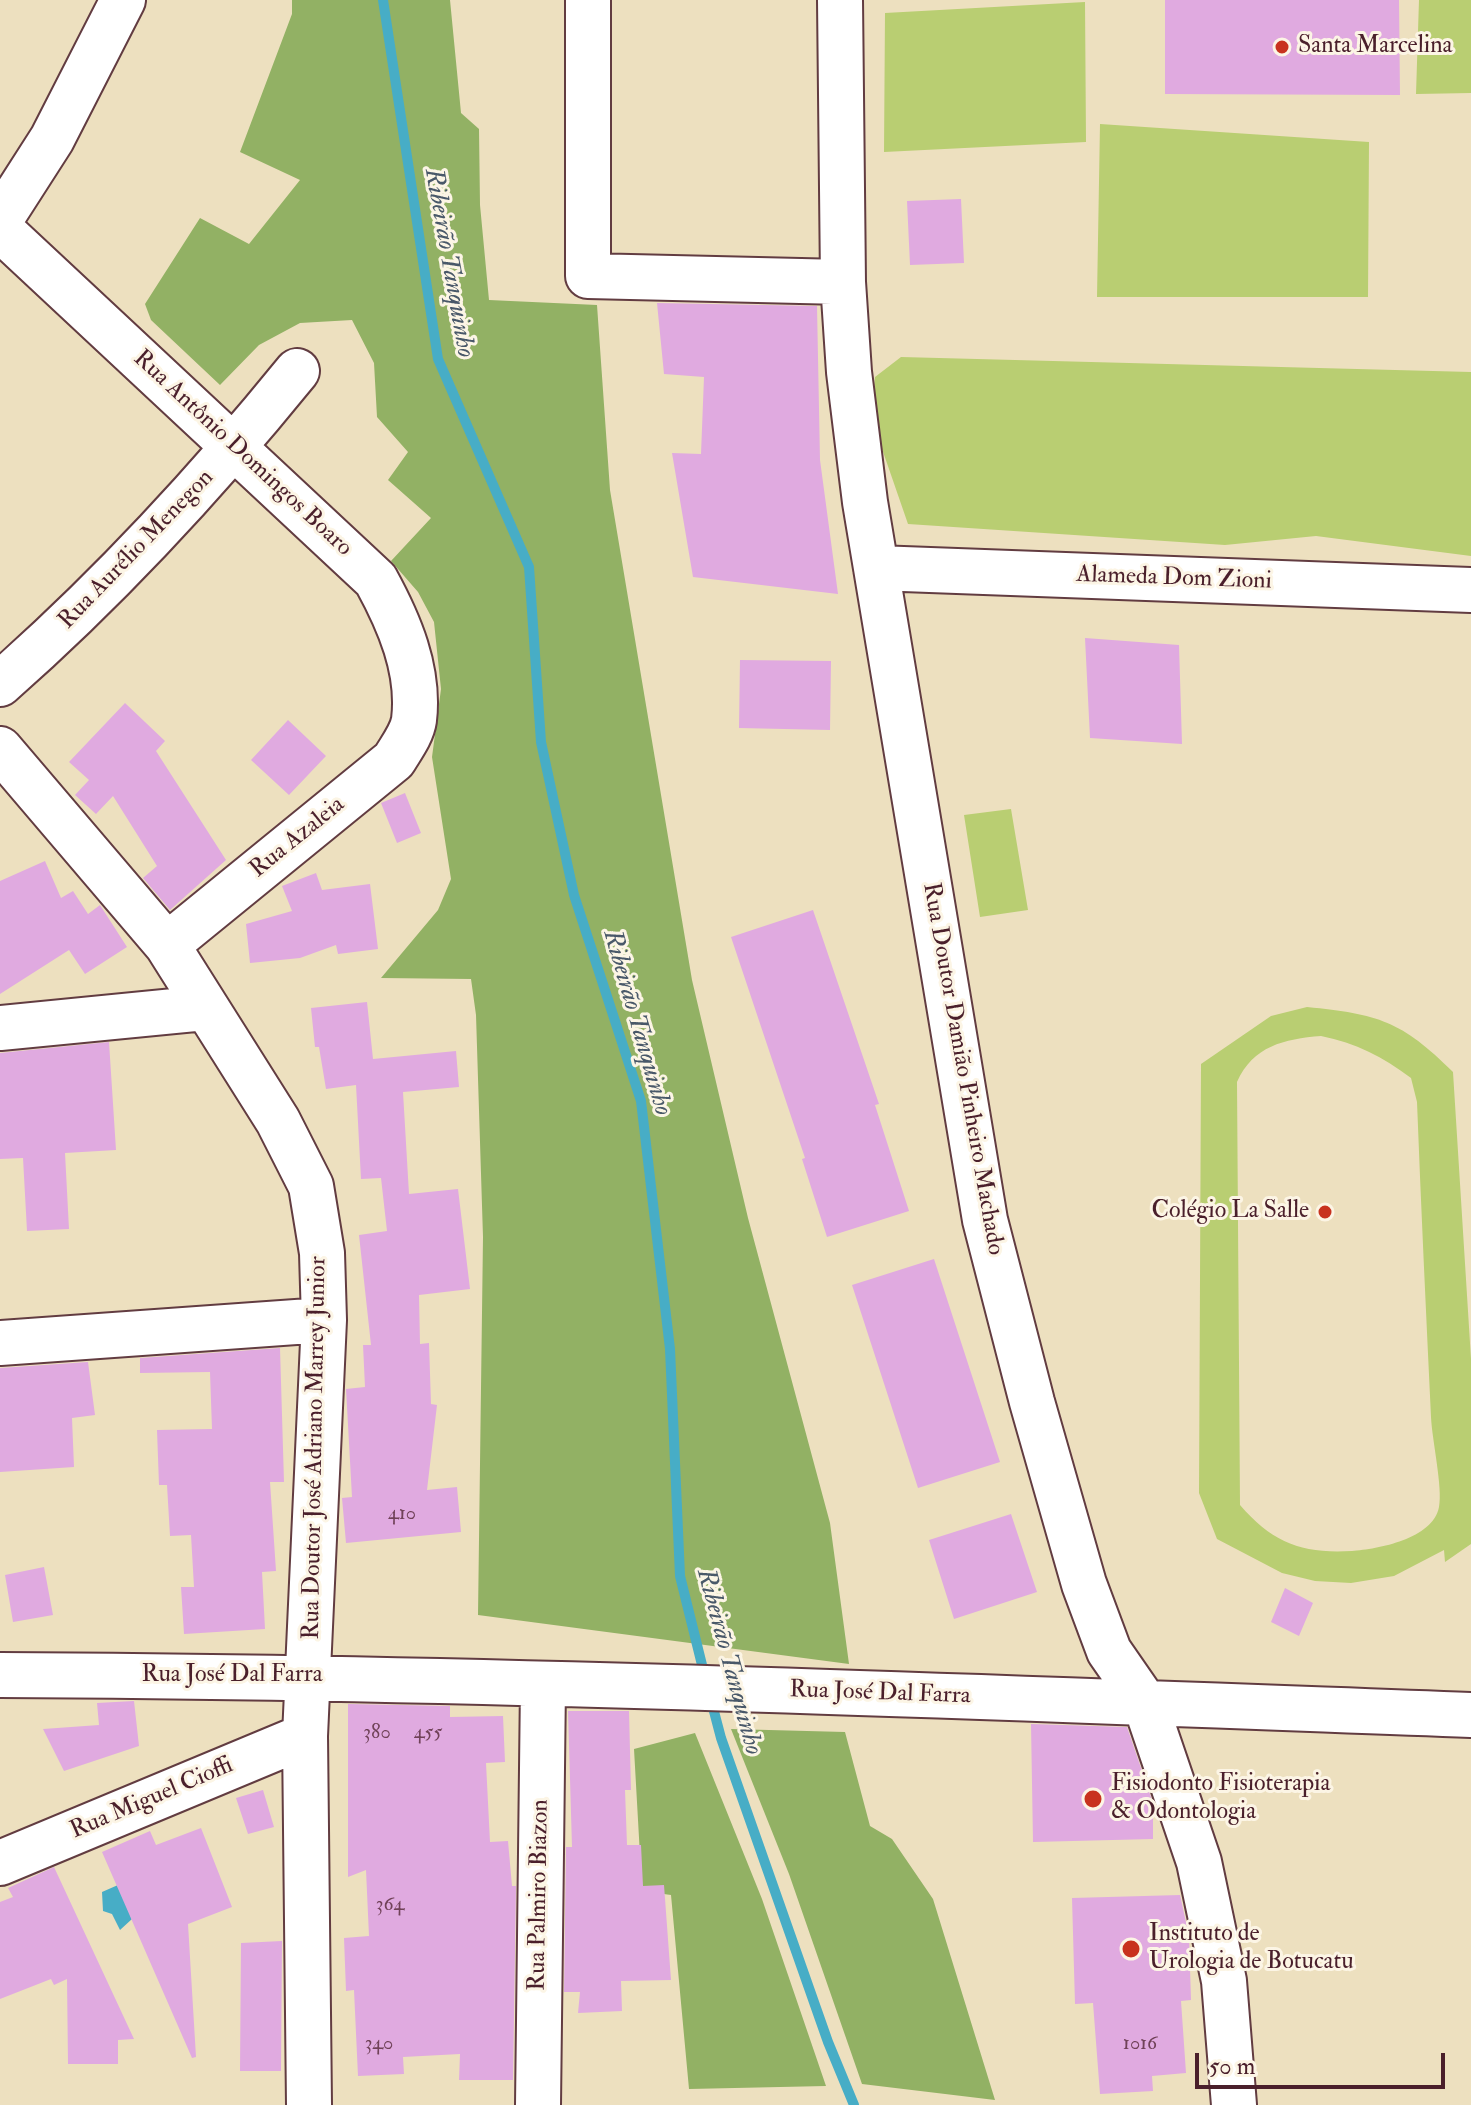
<!DOCTYPE html>
<meta charset="utf-8">
<style>
body{margin:0}
#map{position:relative;width:1471px;height:2105px;overflow:hidden;background:#ede0bf;font-family:"IM FELL Double Pica",serif}
canvas{display:block}
.scale{position:absolute;left:1195px;top:2053px;width:250px;height:36px;box-sizing:border-box;border:4px solid #4a1f2b;border-top:0;padding-left:10px;font-size:24px;line-height:28px;white-space:nowrap;color:#4a1f2b;-webkit-text-stroke:6px #fcf5e5;paint-order:stroke}
</style>
<div id="map">
<canvas width="1471" height="2105"></canvas>
<div class="scale">50 m</div>
</div>
<script>
const g = document.querySelector('canvas').getContext('2d');
g.lineJoin = 'round';
function paint(path, color) { g.fillStyle = color; g.fill(path, 'evenodd'); }
function strokePath(path, color, width, dash) { g.strokeStyle = color; g.lineWidth = width; g.lineCap = dash ? 'butt' : 'round'; g.setLineDash(dash || []); g.stroke(path); }
function label(font, color, halo, rows, align = 'center') {
  g.font = font + ' "IM FELL Double Pica",serif'; g.lineWidth = 6; g.setLineDash([]); g.textBaseline = 'middle'; g.strokeStyle = halo; g.fillStyle = color; for (const [text, x, y, turn = 0] of rows) {
    g.save(); g.translate(x, y); g.rotate((+turn || 0) * Math.PI / 180); g.textAlign = isNaN(turn) ? turn : align; if (halo) g.strokeText(text, 0, 0); g.fillText(text, 0, 0); g.restore();
  }
}
paint(new Path2D(`
 M 1419,0 L 1471,0 L 1471,93 L 1416,94 Z
 M 1085,2 L 1086,142 L 884,152 L 885,13 Z
 M 1100,124 L 1369,142 L 1368,297 L 1097,297 Z
 M 901,357 L 1471,372 L 1471,556 L 1316,536 L 1225,545 L 908,524 L 871,417 L 875,377 Z
 M 1011,809 L 1028,910 L 980,917 L 964,815 Z
 M 1307,1007 C 1378,1014 1402,1021 1453,1072 L 1471,1359 L 1471,1544 L 1445,1562 L 1444,1550 L 1394,1576 L 1351,1583 L 1315,1581 L 1282,1573 L 1217,1539 L 1199,1493 L 1201,1064 L 1271,1016 ZM 1321,1036 C 1356,1043 1383,1057 1411,1078 L 1417,1102 C 1421,1207 1426,1312 1431,1417 C 1432,1440 1443,1488 1439,1507 C 1433,1539 1378,1549 1352,1551 C 1302,1554 1273,1543 1240,1505 L 1237,1082 C 1253,1046 1284,1039 1321,1036 Z`), '#b9ce72');
paint(new Path2D(`
 M 292,0 L 450,0 L 461,113 L 479,129 L 480,205 L 489,300 L 597,305 L 610,490 L 692,980 L 748,1218 L 830,1523 L 849,1664 L 478,1615 L 483,1237 L 476,1015 L 471,979 L 381,978 L 438,910 L 451,879 L 432,757 L 441,689 L 434,622 L 418,592 L 391,561 L 431,518 L 388,480 L 408,452 L 377,417 L 374,363 L 352,320 L 300,323 L 259,345 L 220,385 L 151,320 L 145,304 L 200,218 L 249,244 L 300,180 L 240,152 L 292,14 Z
 M 731,1729 L 845,1732 L 870,1826 L 892,1839 L 933,1899 L 995,2100 L 862,2084 L 789,1874 Z
 M 695,1733 L 762,1899 L 826,2086 L 689,2089 L 671,1895 L 642,1891 L 634,1749 Z`), '#92b164');
paint(new Path2D(`
 M 118,1885 L 132,1919 L 120,1930 L 112,1914 L 103,1911 L 102,1892 Z`), '#47adc6');
strokePath(new Path2D(`
 M 383,0 L 438,359 L 529,567 L 541,742 L 574,895 L 641,1101 L 670,1349 L 680,1576 L 705,1677
 M 711,1700 L 721,1738 L 828,2042 L 854,2105`), '#47adc6', 10);
paint(new Path2D(`
 M 1165,0 L 1399,0 L 1400,95 L 1165,94 Z
 M 961,199 L 964,263 L 910,265 L 907,201 Z
 M 657,303 L 817,306 L 820,460 L 838,594 L 693,577 L 672,453 L 701,454 L 704,377 L 664,374 Z
 M 1085,638 L 1179,645 L 1182,744 L 1090,738 Z
 M 740,660 L 831,661 L 830,730 L 739,728 Z
 M 125,703 L 165,741 L 156,751 L 226,860 L 170,910 L 143,878 L 157,866 L 113,796 L 96,814 L 75,795 L 89,780 L 69,762 Z
 M 288,720 L 326,756 L 289,795 L 251,760 Z
 M 405,793 L 421,833 L 397,843 L 381,803 Z
 M 45,861 L 61,898 L 73,891 L 88,914 L 100,905 L 127,947 L 85,974 L 69,950 L 0,994 L 0,881 Z
 M 316,873 L 322,890 L 370,884 L 378,949 L 338,954 L 336,945 L 300,958 L 250,963 L 246,924 L 292,911 L 282,886 Z
 M 813,910 L 879,1104 L 875,1105 L 909,1211 L 827,1237 L 802,1159 L 805,1158 L 731,937 Z
 M 367,1002 L 373,1059 L 456,1051 L 459,1087 L 403,1092 L 409,1194 L 458,1189 L 470,1289 L 419,1295 L 420,1344 L 429,1343 L 431,1404 L 437,1405 L 427,1490 L 457,1487 L 461,1532 L 346,1543 L 342,1498 L 352,1497 L 346,1389 L 365,1387 L 363,1345 L 371,1345 L 359,1235 L 387,1231 L 381,1178 L 361,1179 L 356,1085 L 326,1089 L 319,1047 L 315,1047 L 311,1008 Z
 M 109,1042 L 116,1150 L 65,1153 L 69,1229 L 27,1231 L 23,1158 L 0,1159 L 0,1053 Z
 M 934,1259 L 1000,1462 L 918,1488 L 852,1285 Z
 M 280,1348 L 284,1482 L 270,1482 L 276,1571 L 262,1572 L 265,1629 L 184,1634 L 181,1587 L 194,1587 L 191,1535 L 170,1536 L 167,1485 L 159,1485 L 157,1430 L 212,1429 L 210,1372 L 140,1373 L 140,1358 Z
 M 88,1362 L 95,1415 L 72,1418 L 74,1467 L 0,1472 L 0,1368 Z
 M 1011,1514 L 1037,1592 L 954,1619 L 929,1540 Z
 M 44,1567 L 53,1615 L 13,1622 L 5,1575 Z
 M 1285,1588 L 1313,1603 L 1299,1636 L 1271,1622 Z
 M 134,1701 L 139,1746 L 64,1771 L 43,1729 L 99,1725 L 97,1703 Z
 M 348,1704 L 450,1706 L 450,1717 L 503,1716 L 505,1762 L 486,1763 L 490,1842 L 508,1841 L 512,1886 L 516,1886 L 513,2080 L 459,2080 L 460,2054 L 403,2057 L 404,2074 L 358,2076 L 354,1990 L 346,1991 L 344,1938 L 369,1936 L 366,1870 L 348,1877 Z
 M 568,1711 L 629,1711 L 631,1790 L 625,1790 L 627,1845 L 641,1845 L 643,1886 L 664,1885 L 671,1980 L 621,1981 L 622,2011 L 578,2013 L 580,1992 L 564,1992 L 566,1847 L 572,1847 Z
 M 1031,1724 L 1127,1727 L 1153,1803 L 1153,1839 L 1033,1842 Z
 M 263,1790 L 274,1827 L 248,1834 L 236,1798 Z
 M 201,1828 L 232,1907 L 188,1924 L 196,2057 L 192,2058 L 102,1852 L 150,1831 L 156,1845 Z
 M 54,1867 L 134,2039 L 118,2040 L 118,2064 L 68,2064 L 67,1979 L 54,1985 L 51,1979 L 0,1999 L 0,1902 L 13,1897 L 8,1888 Z
 M 1180,1895 L 1189,1936 L 1191,2000 L 1181,2001 L 1186,2073 L 1152,2076 L 1153,2091 L 1100,2094 L 1093,2003 L 1075,2004 L 1072,1898 Z
 M 282,1941 L 281,2071 L 240,2071 L 241,1943 Z`), '#e0aae0');
const minor = new Path2D(`
 M 588,0 L 588,276 L 843,282
 M 840,0 L 843,282 L 849,372 L 865,502 L 985,1220 L 1032,1402 L 1084,1584 L 1109,1651 L 1145,1703 L 1199,1862 L 1224,1981 L 1234,2105
 M 0,220 L 52,139 L 123,0
 M 0,229 L 376,580 C 399,622 420,670 414,720 C 412,734 401,748 394,760 L 167,945
 M 876,568 L 1471,590
 M 0,684 C 108,589 206,483 297,371
 M 0,749 L 167,945 L 278,1121 L 311,1186 L 322,1253 L 324,1320 L 305,1736 L 309,2105
 M 0,1028 L 205,1008
 M 0,1343 L 324,1320
 M 0,1675 C 491,1677 981,1697 1471,1715
 M 0,1863 L 305,1736
 M 538,2105 L 543,1684`);
strokePath(minor, '#623c41', 48);
strokePath(minor, '#fff', 44);
for (const [x, y, r, color] of [
 [1282,47,8,"#c8321e"],
 [1325,1212,8,"#c8321e"],
 [1093,1799,10,"#c8321e"],
 [1131,1949,10,"#c8321e"]
]) { const dot = new Path2D(); dot.arc(x, y, r, 0, 2 * Math.PI); g.fillStyle = color; g.fill(dot); strokePath(dot, '#fcf5e5', 3); }
label('20px', '#704258', null, [
 ["410",402,1515],
 ["380",377,1734],
 ["455",428,1734],
 ["364",390,1906],
 ["340",379,2045],
 ["1016",1140,2045]
]);
label('24px', '#4a1f2b', '#fcf5e5', [
 ["Santa Marcelina",1298,47],
 ["Colégio La Salle",1309,1212,"right"],
 ["Fisiodonto Fisioterapia",1111,1785],
 ["& Odontologia",1111,1813],
 ["Instituto de",1149,1935],
 ["Urologia de Botucatu",1149,1963]
], 'left');
label('24px', '#4a1f2b', '#fcf5e5', [
 ["Rua Antônio Domingos Boaro",242,454,43],
 ["Rua Aurélio Menegon",137,550,-46],
 ["Alameda Dom Zioni",1174,579,2],
 ["Rua Azaleia",298,838,-39],
 ["Rua Doutor Damião Pinheiro Machado",962,1069,80],
 ["Rua Doutor José Adriano Marrey Junior",316,1448,-89],
 ["Rua José Dal Farra",232,1676],
 ["Rua José Dal Farra",880,1694,2],
 ["Rua Miguel Cioffi",152,1799,-23],
 ["Rua Palmiro Biazon",540,1895,-89]
]);
label('italic 26px', '#495869', '#fcf5e5', [
 ["Ribeirão Tanquinho",448,263,80],
 ["Ribeirão Tanquinho",636,1023,74],
 ["Ribeirão Tanquinho",728,1662,75]
]);
</script>
